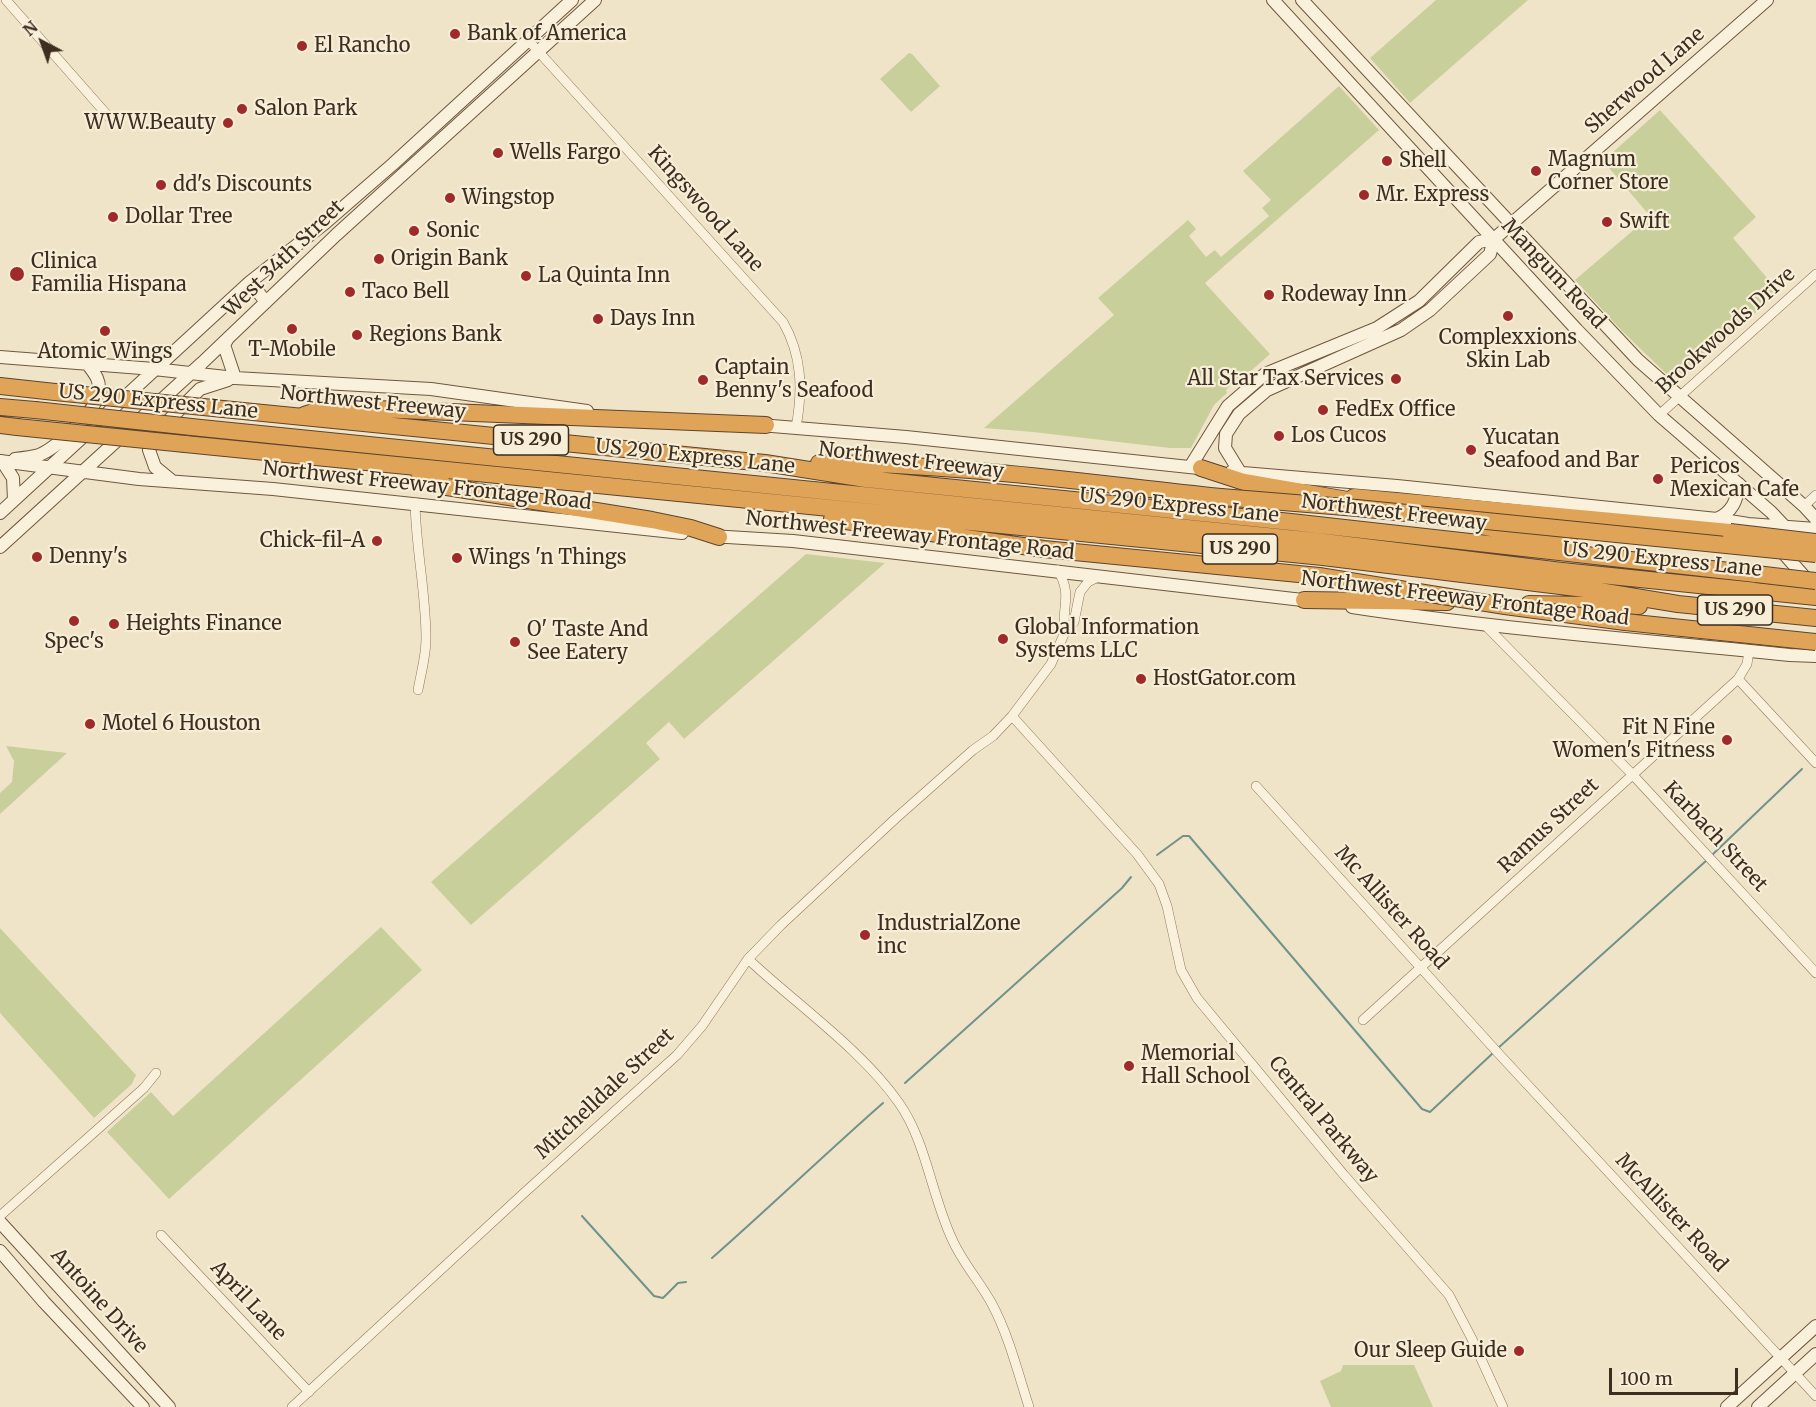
<!DOCTYPE html>
<style>
body{margin:0}
#map{position:relative;width:1816px;height:1407px;overflow:hidden;background:#f0e4c8;font-family:Merriweather,serif}
canvas{display:block}
.north{position:absolute;left:12px;top:12px;width:60px;height:60px;-webkit-text-stroke:4px #f7eed8;paint-order:stroke;rotate:319deg;font-size:16px;font-weight:700;line-height:24px;text-align:center;color:#3d2e20}
.north::after{content:'';display:block;margin:auto;width:21px;height:27px;background:#3d2e20;clip-path:polygon(50% 0,100% 100%,50% 72%,0 100%)}
.scale{position:absolute;left:1609px;top:1368px;width:129px;height:27px;box-sizing:border-box;border:3px solid #3d2e20;border-top:0;padding-left:8px;font-size:18px;line-height:21px;white-space:nowrap;color:#3d2e20;-webkit-text-stroke:4px #f7eed8;paint-order:stroke}
</style>
<div id="map">
<canvas width="1816" height="1407"></canvas>
<div class="north">N</div>
<div class="scale">100 m</div>
</div>
<script>
const g = document.querySelector('canvas').getContext('2d');
g.lineJoin = 'round';
function paint(path, color) { g.fillStyle = color; g.fill(path, 'evenodd'); }
function strokePath(path, color, width, dash) { g.strokeStyle = color; g.lineWidth = width; g.lineCap = dash ? 'butt' : 'round'; g.setLineDash(dash || []); g.stroke(path); }
function label(font, color, halo, rows, align = 'center') {
  g.font = font + ' Merriweather,serif'; g.lineWidth = 4.5; g.setLineDash([]); g.textBaseline = 'middle'; g.strokeStyle = halo; g.fillStyle = color; for (const [text, x, y, turn = 0] of rows) {
    g.save(); g.translate(x, y); g.rotate((+turn || 0) * Math.PI / 180); g.textAlign = isNaN(turn) ? turn : align; if (halo) g.strokeText(text, 0, 0); g.fillText(text, 0, 0); g.restore();
  }
}
paint(new Path2D(`
 M 1436,0 L 1528,0 L 1410,103 L 1370,58 Z
 M 909,53 L 912,54 L 940,86 L 911,112 L 880,79 Z
 M 1339,86 L 1379,130 L 1205,283 L 1270,354 L 1243,378 L 1240,376 L 1226,390 L 1227,393 L 1214,405 L 1191,448 L 1170,448 L 1033,432 L 984,428 L 1114,315 L 1098,298 L 1188,220 L 1196,229 L 1189,236 L 1206,257 L 1215,250 L 1221,257 L 1269,216 L 1262,208 L 1271,200 L 1243,171 Z
 M 1660,110 L 1756,217 L 1733,238 L 1779,292 L 1676,383 L 1623,332 L 1575,280 L 1650,216 L 1603,161 Z
 M 806,554 L 885,563 L 684,739 L 669,722 L 646,743 L 660,759 L 471,925 L 431,882 Z
 M 6,746 L 67,753 L 0,814 L 0,793 L 12,782 L 14,761 Z
 M 381,927 L 422,970 L 169,1199 L 107,1132 L 151,1092 L 173,1116 Z
 M 0,928 L 136,1075 L 132,1084 L 94,1118 L 0,1013 Z
 M 1343,1365 L 1414,1365 L 1433,1407 L 1331,1407 L 1320,1381 L 1341,1371 Z`), '#c9cf9b');
strokePath(new Path2D(`
 M 1157,855 L 1183,836 L 1189,836 L 1422,1109 L 1430,1112 L 1493,1053
 M 1711,856 L 1802,769
 M 1497,1049 L 1707,860
 M 905,1083 L 1122,888 L 1131,877
 M 582,1216 L 654,1296 L 663,1298 L 678,1283 L 686,1282
 M 712,1258 C 770,1207 825,1154 883,1103`), '#6f938a', 2);
const street = new Path2D(`
 M 6,0 L 109,117
 M 528,40 L 783,322 C 802,355 803,390 796,427
 M 1659,415 L 1816,274
 M 415,503 C 416,549 426,593 426,639 C 426,656 421,673 418,690
 M 1804,506 L 1816,495
 M 1058,570 C 1073,597 1061,605 1065,632
 M 1484,624 L 1632,774 L 1816,973
 M 1738,679 L 1816,763
 M 1012,716 L 1137,854 L 1159,884 L 1167,906 L 1181,970 L 1197,998 L 1344,1175 L 1449,1295 L 1472,1339 L 1503,1407
 M 1256,786 L 1499,1054 L 1816,1396
 M 748,959 C 796,1004 862,1050 899,1103 C 926,1141 932,1197 952,1239 C 962,1262 980,1282 992,1304 C 1009,1336 1018,1373 1029,1407
 M 1363,1020 L 1738,679 L 1747,664 L 1749,651
 M 0,1216 L 144,1088 L 156,1073
 M 161,1235 L 309,1392
 M 292,1407 L 524,1193 L 677,1055 L 702,1026 L 748,959 L 781,925 L 895,819 L 973,750 L 993,736 L 1012,716 L 1051,664 L 1065,632 L 1074,622 L 1080,592 L 1088,582 L 1100,576`);
const secondary = new Path2D(`
 M 1273,0 L 1577,330 L 1659,415 L 1771,512 L 1788,530
 M 1302,0 L 1638,360 L 1804,506 L 1816,519
 M 250,282 L 266,302
 M 228,338 L 224,345 L 235,378
 M 0,357 L 154,369 L 235,378 L 431,389 L 587,411
 M 100,420 L 250,282 L 325,223 L 393,164 L 572,0
 M 760,425 L 906,437 L 1208,469
 M 15,459 C 23,458 31,457 39,455 C 56,449 98,410 99,391 C 100,380 95,374 89,366
 M 0,461 L 139,479 L 273,489 L 682,533
 M 2,461 L 13,478 L 14,500
 M 1190,467 L 1228,406 L 1265,374 L 1377,328 L 1419,301 L 1479,242 L 1494,239
 M 1231,472 L 1397,486 L 1717,519 L 1748,524 L 1816,529
 M 1241,474 L 1225,448 L 1226,434 L 1239,414 L 1267,390 L 1401,330 L 1430,310 L 1490,254 L 1494,239 L 1767,0
 M 172,481 L 155,467 L 149,450 L 159,430 L 200,389 L 228,380
 M 0,513 L 88,432
 M 1717,519 C 1732,512 1737,501 1739,484
 M 711,536 L 793,541 L 1311,601
 M 0,547 L 202,363 L 336,235 L 595,0
 M 1779,548 L 1809,582
 M 1352,607 C 1497,629 1644,640 1790,655 L 1816,656
 M 0,1222 L 169,1407
 M 0,1251 L 44,1302 L 143,1407
 M 1727,1407 L 1816,1326
 M 1758,1407 L 1816,1354`);
const highway = new Path2D(`
 M 0,386 L 55,392
 M 0,407 L 35,410
 M 223,409 L 765,463 L 866,479 L 1291,522 L 1756,574
 M 304,415 L 328,407 L 766,425
 M 0,425 L 17,427
 M 201,428 L 1316,541 L 1562,571 L 1816,597
 M 185,444 L 1323,557 L 1593,590 L 1678,604 L 1816,618
 M 819,463 C 953,463 1087,483 1221,497
 M 1201,468 L 1244,482 L 1365,503
 M 418,471 L 447,487 L 652,520 L 691,528 L 719,537
 M 1354,497 L 1730,532
 M 832,519 L 1044,549 L 1319,576
 M 1481,526 L 1571,545
 M 1304,600 L 1447,602
 M 1529,604 L 1639,606`);
strokePath(street, '#8d765c', 10);
strokePath(secondary, '#6f573f', 14);
strokePath(highway, '#5b4430', 18);
strokePath(street, '#faf1dc', 9);
strokePath(secondary, '#faf1dc', 12);
strokePath(highway, '#e0a458', 16);
const highwayBridge = new Path2D(`
 M 55,392 L 223,409
 M 35,410 L 201,428
 M 17,427 L 185,444
 M 1221,497 L 1357,508 L 1816,554
 M 1730,532 L 1816,542
 M 1756,574 L 1816,581
 M 1319,576 L 1505,606 L 1625,622 L 1816,642`);
strokePath(highwayBridge, '#5b4430', 18, []);
strokePath(highwayBridge, '#e0a458', 16);
for (const [x, y, r, color] of [
 [455,34,6,"#9e2a2b"],
 [302,46,6,"#9e2a2b"],
 [242,109,6,"#9e2a2b"],
 [228,123,6,"#9e2a2b"],
 [498,153,6,"#9e2a2b"],
 [1387,161,6,"#9e2a2b"],
 [1536,171,6,"#9e2a2b"],
 [161,185,6,"#9e2a2b"],
 [1364,195,6,"#9e2a2b"],
 [450,198,6,"#9e2a2b"],
 [113,217,6,"#9e2a2b"],
 [1607,222,6,"#9e2a2b"],
 [414,231,6,"#9e2a2b"],
 [379,259,6,"#9e2a2b"],
 [17,274,8,"#9e2a2b"],
 [526,276,6,"#9e2a2b"],
 [350,292,6,"#9e2a2b"],
 [1269,295,6,"#9e2a2b"],
 [1508,316,6,"#9e2a2b"],
 [598,319,6,"#9e2a2b"],
 [292,329,6,"#9e2a2b"],
 [105,331,6,"#9e2a2b"],
 [357,335,6,"#9e2a2b"],
 [1396,379,6,"#9e2a2b"],
 [703,380,6,"#9e2a2b"],
 [1323,410,6,"#9e2a2b"],
 [1279,436,6,"#9e2a2b"],
 [1471,450,6,"#9e2a2b"],
 [1658,479,6,"#9e2a2b"],
 [377,541,6,"#9e2a2b"],
 [37,557,6,"#9e2a2b"],
 [457,558,6,"#9e2a2b"],
 [74,621,6,"#9e2a2b"],
 [114,624,6,"#9e2a2b"],
 [1003,639,6,"#9e2a2b"],
 [515,642,6,"#9e2a2b"],
 [1141,679,6,"#9e2a2b"],
 [90,724,6,"#9e2a2b"],
 [1727,740,6,"#9e2a2b"],
 [865,935,6,"#9e2a2b"],
 [1129,1066,6,"#9e2a2b"],
 [1519,1351,6,"#9e2a2b"]
]) { const dot = new Path2D(); dot.arc(x, y, r, 0, 2 * Math.PI); g.fillStyle = color; g.fill(dot); strokePath(dot, '#f7eed8', 2); }
for (const [x, y, w] of [
 [531,440,75],
 [1240,549,75],
 [1735,610,75]
]) { const box = new Path2D(); box.roundRect(x - w / 2, y - 15, w, 30, 4.5); g.fillStyle = '#f7eed8'; g.fill(box); strokePath(box, '#3d2e20', 1.5); }
label('bold 18px', '#3d2e20', null, [
 ["US 290",531,440],
 ["US 290",1240,549],
 ["US 290",1735,610]
]);
label('20px', '#3d2e20', '#f7eed8', [
 ["Bank of America",467,34],
 ["El Rancho",314,46],
 ["Salon Park",254,109],
 ["WWW.Beauty",216,123,"right"],
 ["Wells Fargo",510,153],
 ["Magnum",1548,160],
 ["Corner Store",1548,183],
 ["Shell",1399,161],
 ["dd's Discounts",173,185],
 ["Mr. Express",1376,195],
 ["Wingstop",462,198],
 ["Dollar Tree",125,217],
 ["Swift",1619,222],
 ["Sonic",426,231],
 ["Origin Bank",391,259],
 ["Clinica",31,262],
 ["Familia Hispana",31,285],
 ["La Quinta Inn",538,276],
 ["Taco Bell",362,292],
 ["Rodeway Inn",1281,295],
 ["Days Inn",610,319],
 ["Regions Bank",369,335],
 ["Complexxions",1508,338,"center"],
 ["Skin Lab",1508,361,"center"],
 ["T-Mobile",292,350,"center"],
 ["Atomic Wings",105,352,"center"],
 ["Captain",715,368],
 ["Benny's Seafood",715,391],
 ["All Star Tax Services",1384,379,"right"],
 ["FedEx Office",1335,410],
 ["Los Cucos",1291,436],
 ["Yucatan",1483,438],
 ["Seafood and Bar",1483,461],
 ["Pericos",1670,467],
 ["Mexican Cafe",1670,490],
 ["Chick-fil-A",365,541,"right"],
 ["Denny's",49,557],
 ["Wings 'n Things",469,558],
 ["Heights Finance",126,624],
 ["Global Information",1015,628],
 ["Systems LLC",1015,651],
 ["O' Taste And",527,630],
 ["See Eatery",527,653],
 ["Spec's",74,642,"center"],
 ["HostGator.com",1153,679],
 ["Motel 6 Houston",102,724],
 ["Fit N Fine",1715,728,"right"],
 ["Women's Fitness",1715,751,"right"],
 ["IndustrialZone",877,924],
 ["inc",877,947],
 ["Memorial",1141,1054],
 ["Hall School",1141,1077],
 ["Our Sleep Guide",1507,1351,"right"]
], 'left');
label('20px', '#3d2e20', '#f7eed8', [
 ["Sherwood Lane",1645,81,-41],
 ["Kingswood Lane",705,209,48],
 ["West 34th Street",284,259,-44],
 ["Mangum Road",1553,274,47],
 ["Brookwoods Drive",1726,331,-42],
 ["US 290 Express Lane",158,402,6],
 ["Northwest Freeway",373,403,6],
 ["US 290 Express Lane",695,457,6],
 ["Northwest Freeway",911,461,7],
 ["Northwest Freeway Frontage Road",427,486,6],
 ["US 290 Express Lane",1179,506,6],
 ["Northwest Freeway",1394,513,7],
 ["Northwest Freeway Frontage Road",910,536,6],
 ["US 290 Express Lane",1662,560,6],
 ["Northwest Freeway Frontage Road",1465,599,7],
 ["Ramus Street",1549,826,-43],
 ["Karbach Street",1715,837,47],
 ["Mc Allister Road",1391,908,48],
 ["Mitchelldale Street",605,1094,-43],
 ["Central Parkway",1323,1120,50],
 ["McAllister Road",1671,1213,47],
 ["Antoine Drive",99,1301,48],
 ["April Lane",248,1301,47]
]);
</script>
